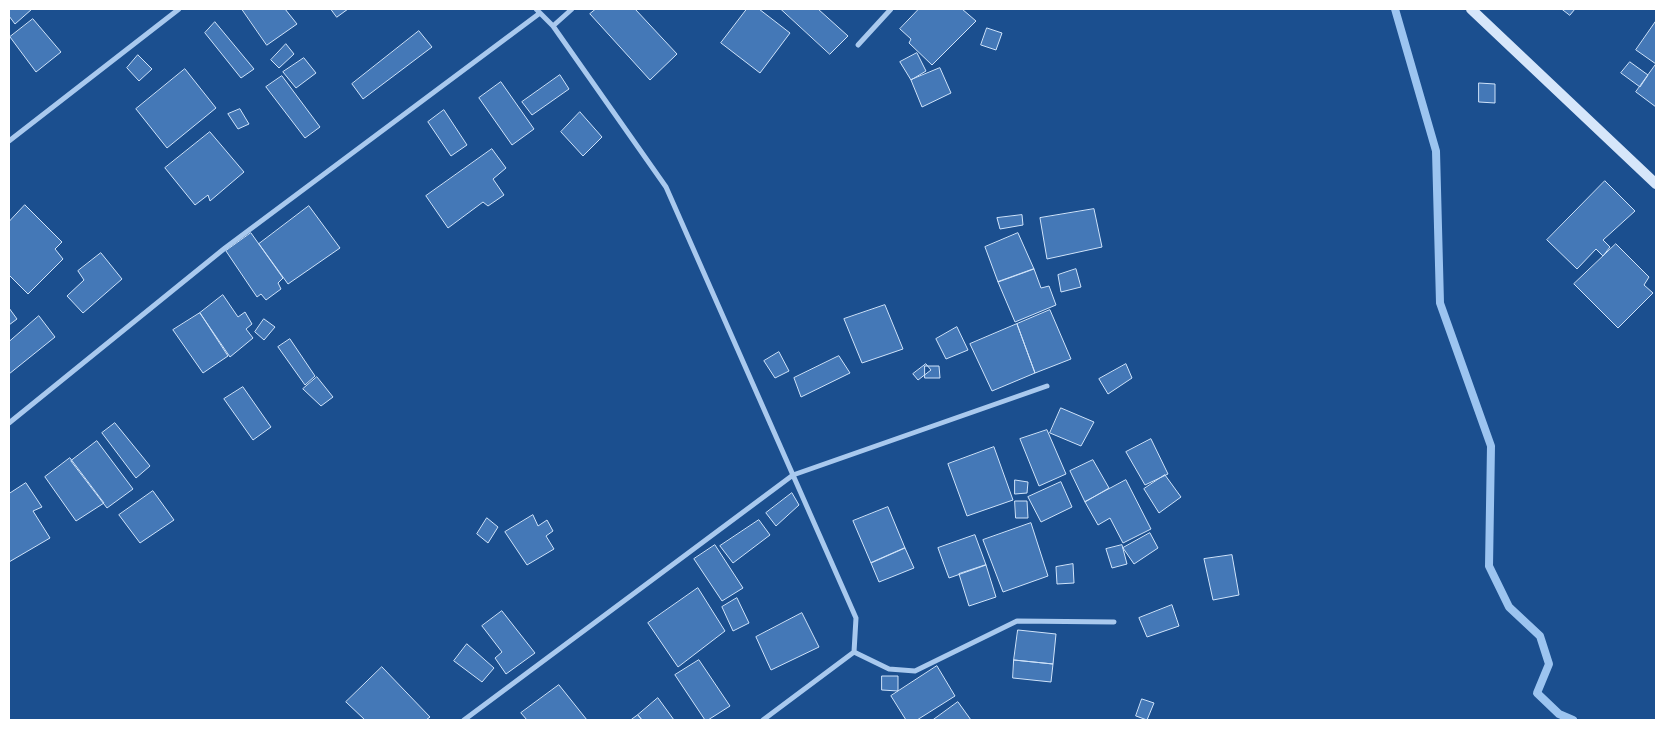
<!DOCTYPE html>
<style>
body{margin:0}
#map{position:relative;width:1665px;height:729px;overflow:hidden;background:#1b4f8f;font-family:Ubuntu,sans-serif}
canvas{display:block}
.frame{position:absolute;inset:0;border:10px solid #fff;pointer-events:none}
</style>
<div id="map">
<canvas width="1665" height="729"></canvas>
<div class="frame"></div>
</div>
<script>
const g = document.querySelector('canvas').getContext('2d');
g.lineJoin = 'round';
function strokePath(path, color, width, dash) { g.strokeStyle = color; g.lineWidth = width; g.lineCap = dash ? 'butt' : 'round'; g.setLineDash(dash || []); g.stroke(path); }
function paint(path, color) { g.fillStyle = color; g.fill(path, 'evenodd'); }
strokePath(new Path2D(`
 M 1395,9 L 1436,151 L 1440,303 L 1491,446 L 1489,566 L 1509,607 L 1540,636 L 1549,664 L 1537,693 L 1559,714 L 1573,720`), '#9cc4f0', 8);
const building = new Path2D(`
 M 9,9 L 32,9 L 15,24 L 9,16 Z
 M 242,9 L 285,9 L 297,24 L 267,45 Z
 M 331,9 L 348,9 L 337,17 Z
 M 596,9 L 635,9 L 677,54 L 650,80 L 590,14 Z
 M 747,9 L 759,9 L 790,33 L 760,73 L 721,43 Z
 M 781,9 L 818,9 L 848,36 L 830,54 Z
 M 919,9 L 962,9 L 976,21 L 932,65 L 909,43 L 911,39 L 900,29 Z
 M 1562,9 L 1575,9 L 1570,15 Z
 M 33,19 L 61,52 L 36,72 L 10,37 Z
 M 1656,21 L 1656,64 L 1636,50 Z
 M 215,22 L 254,69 L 241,78 L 205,33 Z
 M 987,28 L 1002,33 L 996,50 L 981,45 Z
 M 419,31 L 432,47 L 363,99 L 352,84 Z
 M 286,44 L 294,54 L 279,68 L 271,60 Z
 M 917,53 L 926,71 L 911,80 L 900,62 Z
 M 138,55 L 152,69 L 139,81 L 127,68 Z
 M 304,58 L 316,73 L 296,88 L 283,72 Z
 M 1630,62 L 1648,75 L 1640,87 L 1621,73 Z
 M 1656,64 L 1656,107 L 1636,92 Z
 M 940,68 L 951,93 L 922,107 L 911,80 Z
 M 185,69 L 216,108 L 167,148 L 136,109 Z
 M 560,75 L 569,89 L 532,115 L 522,102 Z
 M 282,76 L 320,127 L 305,138 L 266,87 Z
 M 501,82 L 534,129 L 512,145 L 479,98 Z
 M 1479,83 L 1495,84 L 1495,103 L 1479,102 Z
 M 240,109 L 249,124 L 238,129 L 228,114 Z
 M 444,110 L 467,145 L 451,156 L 428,122 Z
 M 580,112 L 602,137 L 583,156 L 561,132 Z
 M 210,132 L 244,172 L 210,201 L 208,195 L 195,205 L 165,168 Z
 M 492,149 L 506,168 L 493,179 L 504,195 L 488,206 L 483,202 L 448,228 L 426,196 Z
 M 1605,181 L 1635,211 L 1603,240 L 1610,247 L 1603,256 L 1596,249 L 1577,269 L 1547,240 Z
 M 25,205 L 62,242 L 55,249 L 63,259 L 28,294 L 9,275 L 9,222 Z
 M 309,206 L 340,248 L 288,284 L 259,244 Z
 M 1094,209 L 1102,247 L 1047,259 L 1040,218 Z
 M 1022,215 L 1023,225 L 1000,229 L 997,218 Z
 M 251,233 L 283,278 L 278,283 L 281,289 L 266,300 L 261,294 L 257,297 L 226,251 Z
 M 1018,233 L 1034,269 L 998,282 L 985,247 Z
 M 1616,244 L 1649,277 L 1644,285 L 1653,293 L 1618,328 L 1574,284 Z
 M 101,253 L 122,279 L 83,313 L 67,296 L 84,280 L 78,271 Z
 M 1034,269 L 1041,288 L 1049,286 L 1056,305 L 1015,322 L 998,282 Z
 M 1076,269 L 1081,287 L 1061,292 L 1058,275 Z
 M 223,295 L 238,317 L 245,312 L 252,324 L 246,329 L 253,338 L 230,357 L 200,313 Z
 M 885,305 L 903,349 L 862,363 L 844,319 Z
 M 9,308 L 17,319 L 9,325 Z
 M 1050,310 L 1071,359 L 1035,373 L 1017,324 Z
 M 200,313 L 228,356 L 203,373 L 173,330 Z
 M 39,316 L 55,337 L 9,374 L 9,342 Z
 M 264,319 L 275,327 L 264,340 L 255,332 Z
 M 1017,324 L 1035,373 L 992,391 L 970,344 Z
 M 957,327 L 968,350 L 946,359 L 936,339 Z
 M 290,339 L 315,376 L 305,385 L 278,347 Z
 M 779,352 L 789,371 L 775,378 L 764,361 Z
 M 839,356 L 850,373 L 801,397 L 794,378 Z
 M 926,364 L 931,370 L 918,380 L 913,374 Z
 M 1126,364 L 1132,378 L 1108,394 L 1099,379 Z
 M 925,366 L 939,366 L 940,378 L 925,378 Z
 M 317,377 L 333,397 L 321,406 L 303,389 Z
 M 243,387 L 271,427 L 253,440 L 224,399 Z
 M 1061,408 L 1094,422 L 1081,446 L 1050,433 Z
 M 115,423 L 150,466 L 136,478 L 102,433 Z
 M 1047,430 L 1066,474 L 1039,486 L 1020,439 Z
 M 1151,439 L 1168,474 L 1145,485 L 1126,452 Z
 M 97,441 L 133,489 L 107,508 L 71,461 Z
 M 994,447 L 1013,500 L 967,516 L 948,464 Z
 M 70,458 L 104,503 L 76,521 L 45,477 Z
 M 1093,460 L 1109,488 L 1085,502 L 1070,471 Z
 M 1165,475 L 1181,497 L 1159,513 L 1144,489 Z
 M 1015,480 L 1028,482 L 1027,493 L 1015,494 Z
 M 1126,480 L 1151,529 L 1123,543 L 1110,518 L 1098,525 L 1085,502 Z
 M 1061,482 L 1072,507 L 1041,522 L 1028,497 Z
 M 26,483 L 42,507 L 33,511 L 50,538 L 9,562 L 9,494 Z
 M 153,491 L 174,520 L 140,543 L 119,515 Z
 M 792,493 L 799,505 L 776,526 L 766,513 Z
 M 1015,501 L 1027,501 L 1028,518 L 1016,518 Z
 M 888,507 L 905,548 L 871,563 L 853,521 Z
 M 533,515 L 538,526 L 547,520 L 553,531 L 546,536 L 554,549 L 527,565 L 505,532 Z
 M 487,518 L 498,527 L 488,543 L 477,534 Z
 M 759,520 L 770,535 L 733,563 L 720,546 Z
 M 1031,523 L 1048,576 L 1003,592 L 983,540 Z
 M 1150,533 L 1158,548 L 1134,564 L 1123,548 Z
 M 975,535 L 986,565 L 949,578 L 938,548 Z
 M 715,545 L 743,588 L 722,601 L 694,559 Z
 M 1122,545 L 1127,564 L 1112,568 L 1106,549 Z
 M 905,548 L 914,568 L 879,582 L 871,563 Z
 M 1232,555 L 1239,595 L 1213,600 L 1204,559 Z
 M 1073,564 L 1074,583 L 1057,584 L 1056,567 Z
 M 986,565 L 996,597 L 969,606 L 959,574 Z
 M 698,588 L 725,631 L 678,667 L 648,623 Z
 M 737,598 L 749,623 L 733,631 L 722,607 Z
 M 1172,605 L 1179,626 L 1147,637 L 1139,618 Z
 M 502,611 L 535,653 L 506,674 L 495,658 L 502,652 L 482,626 Z
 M 802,613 L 819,647 L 771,670 L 756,637 Z
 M 1018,630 L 1056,634 L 1053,664 L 1014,660 Z
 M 467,644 L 494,668 L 482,682 L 454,661 Z
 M 699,660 L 730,706 L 708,720 L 705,720 L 675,675 Z
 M 1014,660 L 1053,664 L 1051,682 L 1013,678 Z
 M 937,666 L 955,696 L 917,720 L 906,720 L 891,696 Z
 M 382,667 L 430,717 L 426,720 L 365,720 L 346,702 Z
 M 882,676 L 898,676 L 898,691 L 882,690 Z
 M 559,685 L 587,720 L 527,720 L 521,713 Z
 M 658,698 L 674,720 L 642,720 L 638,715 Z
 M 1142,699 L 1154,703 L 1147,720 L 1136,716 Z
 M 958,702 L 971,720 L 933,720 Z
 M 638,715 L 642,720 L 631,720 Z`);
paint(building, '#4478b7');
strokePath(building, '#cfe3fa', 1);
strokePath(new Path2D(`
 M 536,9 L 553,26 L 666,187 L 856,618 L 854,652 L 763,720
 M 553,26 L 572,9
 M 858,45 L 891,9
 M 9,141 L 179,9
 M 9,423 L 225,248 L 540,13
 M 854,652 L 889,669 L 915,671 L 1017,621 L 1114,622
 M 464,720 L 793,475 L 1047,386`), '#a9c9ee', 5);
strokePath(new Path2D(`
 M 1471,9 L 1656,184`), '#d6e6fa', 10);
</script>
